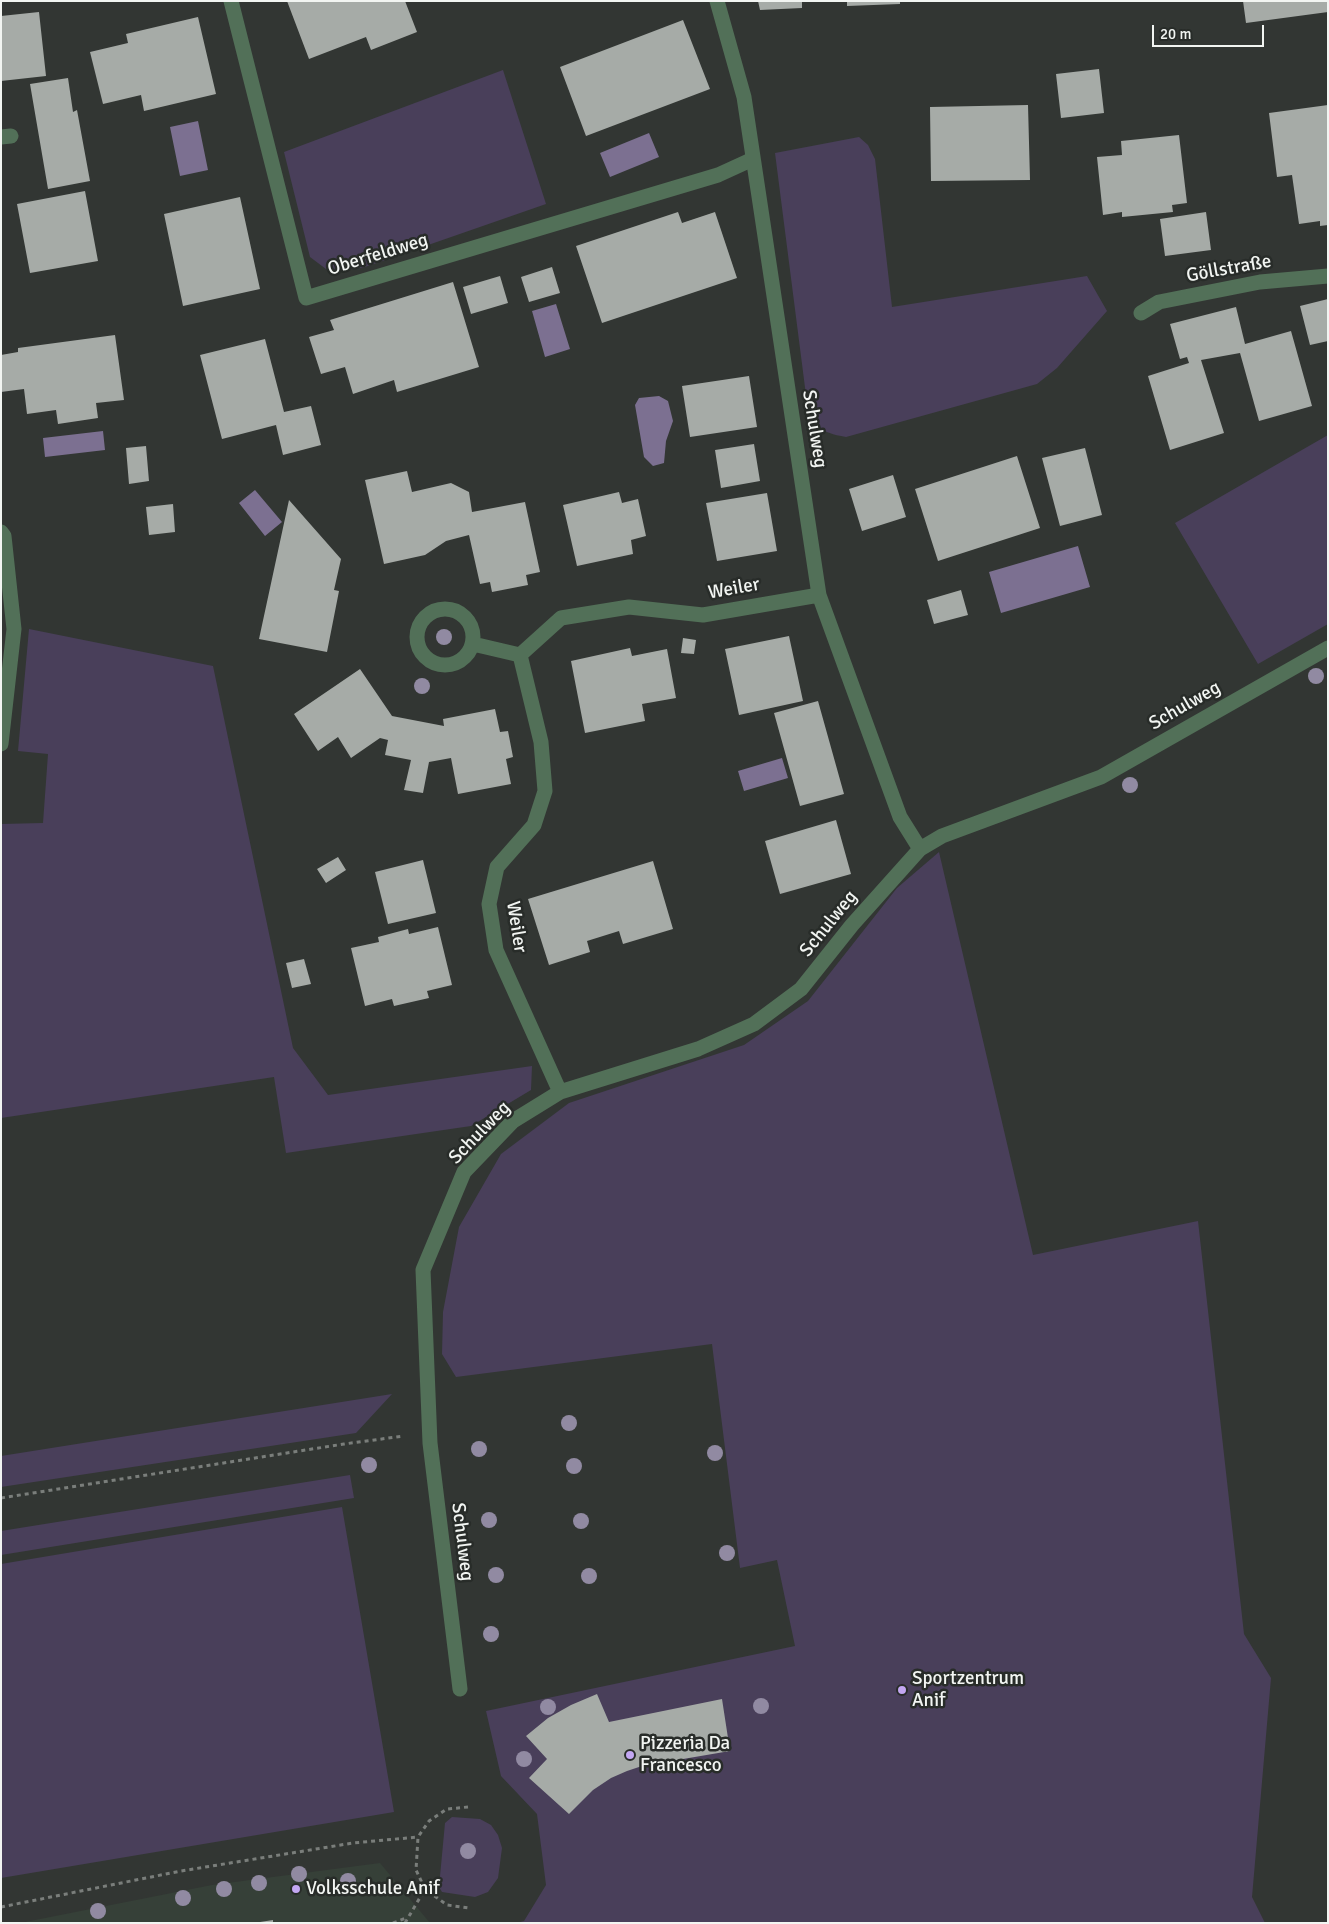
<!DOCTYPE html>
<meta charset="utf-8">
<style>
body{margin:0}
#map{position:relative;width:1329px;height:1924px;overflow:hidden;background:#323633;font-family:Signika,sans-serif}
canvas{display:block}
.frame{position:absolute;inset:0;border:2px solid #f2f5f2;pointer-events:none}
.scale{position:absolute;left:1152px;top:25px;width:112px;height:22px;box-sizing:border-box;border:2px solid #f2f5f2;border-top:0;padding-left:6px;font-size:15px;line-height:18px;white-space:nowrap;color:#f2f5f2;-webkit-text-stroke:4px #282c29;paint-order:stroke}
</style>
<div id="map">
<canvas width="1329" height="1924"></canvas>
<div class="frame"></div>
<div class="scale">20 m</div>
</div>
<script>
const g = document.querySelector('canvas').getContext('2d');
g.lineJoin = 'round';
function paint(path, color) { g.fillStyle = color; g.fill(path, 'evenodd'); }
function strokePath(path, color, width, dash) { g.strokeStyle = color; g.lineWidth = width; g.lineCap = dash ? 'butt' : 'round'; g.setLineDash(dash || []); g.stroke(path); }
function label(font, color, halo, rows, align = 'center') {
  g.font = font + ' Signika,sans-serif'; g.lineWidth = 5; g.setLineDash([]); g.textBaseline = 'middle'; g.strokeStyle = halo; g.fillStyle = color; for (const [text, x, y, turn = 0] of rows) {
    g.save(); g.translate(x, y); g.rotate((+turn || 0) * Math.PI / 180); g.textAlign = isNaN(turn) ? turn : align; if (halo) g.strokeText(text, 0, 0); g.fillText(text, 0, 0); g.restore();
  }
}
paint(new Path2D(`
 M 380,1863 L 430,1923 L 20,1923 L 212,1885 Z`), '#364038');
paint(new Path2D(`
 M 503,70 L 546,204 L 362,268 L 326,269 L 310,257 L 284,152 Z
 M 859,137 L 868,145 L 875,159 L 892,307 L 1087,276 L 1107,311 L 1057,368 L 1037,384 L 846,437 C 819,432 817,428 807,403 L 775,153 Z
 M 1328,435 L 1328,624 L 1258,664 L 1175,523 Z
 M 29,629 L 213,666 L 293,1048 L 328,1095 L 532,1066 L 531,1090 L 471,1126 L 286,1153 L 274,1077 L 1,1118 L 1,824 L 43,823 L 48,754 L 18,751 Z
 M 939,852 L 1033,1255 L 1198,1221 L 1244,1634 L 1271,1678 L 1252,1897 L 1265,1923 L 516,1923 L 524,1921 L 546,1885 L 537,1814 L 501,1776 L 486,1711 L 795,1646 L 777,1560 L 740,1568 L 712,1344 L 456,1377 L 442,1354 L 443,1312 L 459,1227 L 501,1154 L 569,1103 L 744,1045 L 808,1001 L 897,888 Z
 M 392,1394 L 356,1433 L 1,1487 L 1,1456 Z
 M 350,1475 L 354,1498 L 1,1555 L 1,1531 Z
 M 342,1507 L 394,1812 L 1,1878 L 1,1564 Z
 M 452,1817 L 480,1819 L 491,1825 L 498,1835 L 502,1848 L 498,1878 L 488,1892 L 475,1897 L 442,1892 L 439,1887 L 445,1823 Z`), '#493f5a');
paint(new Path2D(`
 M 198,121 L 208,170 L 180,176 L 170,127 Z
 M 649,133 L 659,157 L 610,177 L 600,153 Z
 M 556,304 L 570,349 L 545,357 L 532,311 Z
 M 659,396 L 668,401 L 673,421 L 666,441 L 664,463 L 653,466 L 644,457 L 635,405 L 639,398 Z
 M 103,431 L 105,450 L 45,457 L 43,438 Z
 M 255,490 L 282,522 L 265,536 L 239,503 Z
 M 1078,546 L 1090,587 L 1001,613 L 989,572 Z
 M 782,758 L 788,778 L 744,791 L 738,771 Z`), '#7c7091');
paint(new Path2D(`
 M 287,1 L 405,1 L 417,32 L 371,50 L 366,37 L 309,59 Z
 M 758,1 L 802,1 L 802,8 L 760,10 Z
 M 847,1 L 900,1 L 900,4 L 847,6 Z
 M 1243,1 L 1328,1 L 1328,12 L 1246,23 Z
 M 39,12 L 46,76 L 1,81 L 1,16 Z
 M 198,17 L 216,94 L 144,111 L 141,95 L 103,104 L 90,52 L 128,43 L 126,34 Z
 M 683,20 L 710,89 L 586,136 L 560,67 Z
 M 1099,69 L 1104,113 L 1061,118 L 1056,74 Z
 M 68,78 L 73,112 L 77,110 L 90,181 L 48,189 L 30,84 Z
 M 1028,105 L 1030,180 L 931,181 L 930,107 Z
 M 1328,105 L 1328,225 L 1320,226 L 1320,221 L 1299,224 L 1292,175 L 1277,177 L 1269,113 Z
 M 1179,135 L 1187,203 L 1172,205 L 1173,212 L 1122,217 L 1122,212 L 1103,215 L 1097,157 L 1122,155 L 1121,141 Z
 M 85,191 L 98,261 L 30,273 L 17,204 Z
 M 240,197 L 260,289 L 183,306 L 164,214 Z
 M 678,212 L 682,223 L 715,212 L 737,278 L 602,323 L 576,246 Z
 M 1206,212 L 1211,250 L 1165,256 L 1160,219 Z
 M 552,267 L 560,293 L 529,302 L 521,277 Z
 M 500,276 L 508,303 L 471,314 L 463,287 Z
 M 453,282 L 479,367 L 397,392 L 394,380 L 353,394 L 345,367 L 321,374 L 309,337 L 334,330 L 330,320 Z
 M 1328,299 L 1328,341 L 1310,345 L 1300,306 Z
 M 1236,307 L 1245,344 L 1291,331 L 1312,406 L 1259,421 L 1240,353 L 1201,360 L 1224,433 L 1170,450 L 1148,376 L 1189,363 L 1187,357 L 1180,359 L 1170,324 Z
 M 115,335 L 124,400 L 96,403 L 98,418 L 58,424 L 56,410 L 27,414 L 24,389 L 1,392 L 1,355 L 18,352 L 18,348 Z
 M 265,339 L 284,412 L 311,406 L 321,445 L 283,455 L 276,425 L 222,439 L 200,355 Z
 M 749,376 L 757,427 L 690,437 L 682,386 Z
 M 754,444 L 760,481 L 721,488 L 715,450 Z
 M 146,446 L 149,481 L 129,484 L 126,448 Z
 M 1085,448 L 1102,515 L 1060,526 L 1042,458 Z
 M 1017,456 L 1040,528 L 938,561 L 915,489 Z
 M 407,471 L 412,492 L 451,483 L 469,492 L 472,512 L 525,502 L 540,572 L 526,575 L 528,585 L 492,592 L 490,582 L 480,584 L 469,535 L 446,541 L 425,555 L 384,564 L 365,480 Z
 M 893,475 L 906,517 L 862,531 L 849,489 Z
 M 619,492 L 622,503 L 638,499 L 646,536 L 631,540 L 633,554 L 577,566 L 563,505 Z
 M 767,493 L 777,551 L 717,561 L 706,503 Z
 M 289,500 L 341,559 L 334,590 L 339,591 L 327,652 L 259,639 Z
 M 173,504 L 175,532 L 149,535 L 146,507 Z
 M 961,590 L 968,615 L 934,624 L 927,600 Z
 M 789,636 L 803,701 L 739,715 L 725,649 Z
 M 683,638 L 696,640 L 694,654 L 681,653 Z
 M 630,648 L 632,656 L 667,649 L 676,698 L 642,704 L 645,721 L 585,733 L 571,661 Z
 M 360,669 L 392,716 L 444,726 L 443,719 L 495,709 L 500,732 L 508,731 L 513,757 L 506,759 L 511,784 L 458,794 L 451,758 L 429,762 L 423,793 L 404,790 L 411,760 L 385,755 L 388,740 L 380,738 L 351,758 L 338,737 L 318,751 L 294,714 Z
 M 818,701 L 844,794 L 800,806 L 774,713 Z
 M 836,820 L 851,874 L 780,894 L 765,841 Z
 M 338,857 L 346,870 L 326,883 L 317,869 Z
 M 423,860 L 436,913 L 388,924 L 375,872 Z
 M 653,861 L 673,929 L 623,944 L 619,931 L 587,941 L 590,952 L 549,965 L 528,899 Z
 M 438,927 L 452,985 L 427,991 L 429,998 L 394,1006 L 392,999 L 365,1006 L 351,948 L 379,942 L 378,937 L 408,929 L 409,934 Z
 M 304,959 L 311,984 L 292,988 L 286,963 Z
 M 597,1694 L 609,1722 L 722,1699 L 730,1751 L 642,1766 L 627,1771 L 611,1778 L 593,1790 L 569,1814 L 529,1778 L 547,1759 L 526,1736 L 548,1718 L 571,1705 Z
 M 273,1920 L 273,1923 L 260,1923 L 260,1922 Z`), '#a6aba7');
strokePath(new Path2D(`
 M 1,1498 L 344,1444 L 404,1436
 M 468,1807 L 447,1809 L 429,1821 L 418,1837 L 416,1870 L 425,1889 L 447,1905 L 469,1908
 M 1,1907 L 181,1871 L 353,1843 L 418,1837
 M 393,1923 L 406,1918
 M 405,1923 L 425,1889`), '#7a7e7b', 3, [4, 4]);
strokePath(new Path2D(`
 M 231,1 L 306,298 L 718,175 L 753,159
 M 717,1 L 744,97 L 819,595 L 900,817 L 920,849
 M 1,137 L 11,136
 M 1141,313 L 1159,302 L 1260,282 L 1328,276
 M 1,532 L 4,536 L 14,629 L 1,744
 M417 637a28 28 0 1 1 56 0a28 28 0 1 1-56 0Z
 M 473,644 L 520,655
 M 560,1092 L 496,950 L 489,904 L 497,867 L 534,825 L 545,791 L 541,742 L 520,655 L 561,618 L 629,607 L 703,615 L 819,595
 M 460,1689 L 430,1443 L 423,1270 L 464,1172 L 513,1121 L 560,1092 L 698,1049 L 754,1024 L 801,989 L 852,925 L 920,849 L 942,836 L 1101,777 L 1328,648`), '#527058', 15);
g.fillStyle = '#918aa2';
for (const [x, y] of [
 [444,637],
 [1316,676],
 [422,686],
 [1130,785],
 [569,1423],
 [479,1449],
 [715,1453],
 [369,1465],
 [574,1466],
 [489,1520],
 [581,1521],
 [727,1553],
 [496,1575],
 [589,1576],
 [491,1634],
 [761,1706],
 [548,1707],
 [524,1759],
 [468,1851],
 [299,1874],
 [348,1881],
 [259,1883],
 [224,1889],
 [183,1898],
 [98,1911]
]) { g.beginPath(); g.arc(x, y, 8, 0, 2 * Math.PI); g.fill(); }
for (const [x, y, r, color] of [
 [902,1690,5,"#c3a7f2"],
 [630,1755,5,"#c3a7f2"],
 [296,1889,5,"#c3a7f2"]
]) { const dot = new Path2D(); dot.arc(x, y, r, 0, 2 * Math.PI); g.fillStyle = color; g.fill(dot); strokePath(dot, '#282c29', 2); }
label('19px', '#f2f5f2', '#282c29', [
 ["Oberfeldweg",378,255,-17],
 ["Göllstraße",1229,269,-10],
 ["Schulweg",814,429,81],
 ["Weiler",734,589,-10],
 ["Schulweg",1185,706,-30],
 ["Schulweg",829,924,-51],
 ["Weiler",516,927,81],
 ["Schulweg",480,1133,-46],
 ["Schulweg",462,1542,83]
]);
label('19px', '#f2f5f2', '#282c29', [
 ["Sportzentrum",912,1679],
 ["Anif",912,1701],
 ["Pizzeria Da",640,1744],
 ["Francesco",640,1766],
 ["Volksschule Anif",306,1889]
], 'left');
</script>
